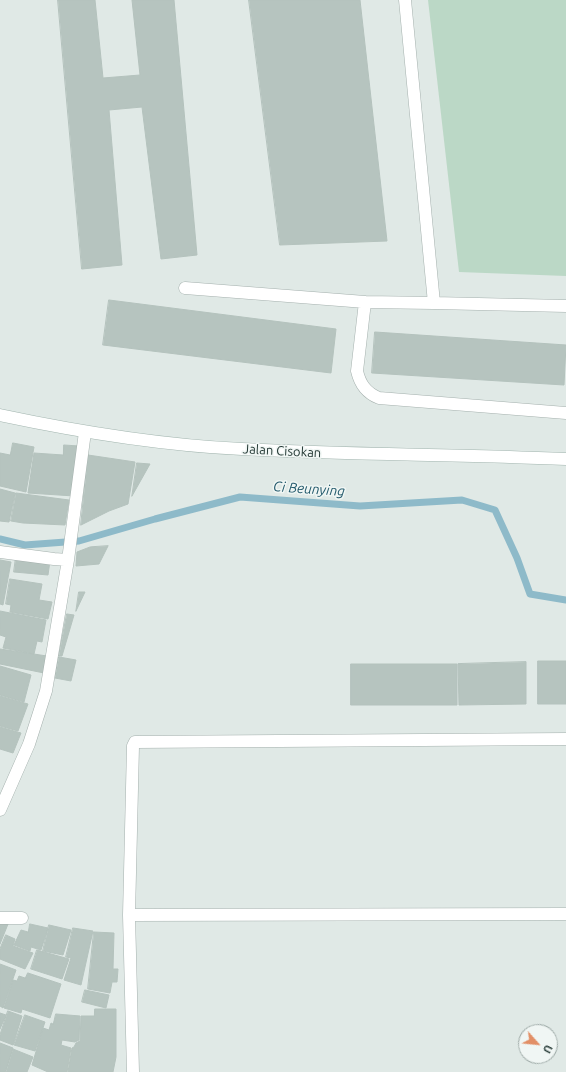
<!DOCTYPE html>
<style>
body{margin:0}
#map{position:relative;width:566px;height:1072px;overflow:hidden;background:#e0e9e6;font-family:Ubuntu,sans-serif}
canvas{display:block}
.north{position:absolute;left:518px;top:1024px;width:40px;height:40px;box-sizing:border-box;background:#f0f6f4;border:1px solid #9eaaa7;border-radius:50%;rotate:117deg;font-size:11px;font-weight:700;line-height:16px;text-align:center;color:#233834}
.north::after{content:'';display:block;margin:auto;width:14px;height:18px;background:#e28f66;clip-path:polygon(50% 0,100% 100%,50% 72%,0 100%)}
</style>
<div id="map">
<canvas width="566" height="1072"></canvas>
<div class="north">U</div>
</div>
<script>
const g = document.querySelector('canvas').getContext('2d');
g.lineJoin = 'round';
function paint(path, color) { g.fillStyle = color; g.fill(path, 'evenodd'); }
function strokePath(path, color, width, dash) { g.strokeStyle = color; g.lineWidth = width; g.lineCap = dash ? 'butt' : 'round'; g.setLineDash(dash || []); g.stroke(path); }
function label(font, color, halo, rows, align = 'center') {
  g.font = font + ' Ubuntu,sans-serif'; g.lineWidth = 3; g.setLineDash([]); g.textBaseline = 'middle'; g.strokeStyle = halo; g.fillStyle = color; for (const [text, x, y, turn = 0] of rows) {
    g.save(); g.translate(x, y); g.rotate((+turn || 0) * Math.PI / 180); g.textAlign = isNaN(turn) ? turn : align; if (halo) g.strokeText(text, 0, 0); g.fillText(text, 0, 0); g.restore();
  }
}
paint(new Path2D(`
 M 428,0 L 566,0 L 566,276 L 459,272 Z`), '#bbd8c6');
strokePath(new Path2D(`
 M 0,539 L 25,545 L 79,541 L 155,519 L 240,497 L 360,506 L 462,500 L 495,510 L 517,558 L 530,594 L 566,600`), '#8ebac9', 7);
const building = new Path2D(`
 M 58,0 L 95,0 L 103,78 L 140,75 L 132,0 L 174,0 L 197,255 L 161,259 L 142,107 L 109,110 L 122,265 L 82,269 Z
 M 249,0 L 360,0 L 387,241 L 280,245 Z
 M 109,300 L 336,329 L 331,373 L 103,345 Z
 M 375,332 L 566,345 L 564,385 L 372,373 Z
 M 13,443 L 34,447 L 26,492 L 0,486 L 0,453 L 10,455 Z
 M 64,445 L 79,446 L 74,496 L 28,493 L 34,453 L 63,455 Z
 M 88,455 L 135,462 L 128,504 L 109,511 L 81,525 Z
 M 137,463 L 150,464 L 132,496 Z
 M 0,489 L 15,493 L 9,522 L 0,521 Z
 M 16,493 L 69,500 L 65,525 L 23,523 L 11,521 Z
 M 108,546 L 99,564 L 76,566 L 77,552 L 90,547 Z
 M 16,557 L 50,561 L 48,575 L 14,572 Z
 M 0,560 L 11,562 L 3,605 L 0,604 Z
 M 10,579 L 42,584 L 39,600 L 52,602 L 48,619 L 10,612 L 11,605 L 6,604 Z
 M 79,592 L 85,592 L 76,611 Z
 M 0,611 L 46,620 L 42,642 L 37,641 L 34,654 L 3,648 L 6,637 L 0,635 Z
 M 67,614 L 74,615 L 62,656 L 59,656 Z
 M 0,649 L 47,656 L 44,673 L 0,664 Z
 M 59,657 L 76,660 L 71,681 L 55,678 Z
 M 538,661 L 566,661 L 566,704 L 538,704 Z
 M 526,662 L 526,704 L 459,705 L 458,664 Z
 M 351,664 L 457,664 L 457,705 L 351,705 Z
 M 0,666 L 31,675 L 24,702 L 0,695 Z
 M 0,696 L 28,704 L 18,731 L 0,726 Z
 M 0,727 L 21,733 L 13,753 L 0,749 Z
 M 0,923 L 8,924 L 0,944 Z
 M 30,924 L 48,928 L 41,950 L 31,947 L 30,951 L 14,945 L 21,930 L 28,932 Z
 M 49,925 L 71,930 L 63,955 L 43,951 Z
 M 73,928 L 93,931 L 81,985 L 64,980 L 71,958 L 66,957 Z
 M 94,932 L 114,933 L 113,969 L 118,969 L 117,982 L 112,982 L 110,993 L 88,989 Z
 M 6,935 L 15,939 L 13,946 L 33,953 L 25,969 L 0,959 L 0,949 Z
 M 37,950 L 69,959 L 62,979 L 31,969 Z
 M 0,964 L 16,970 L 3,1008 L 0,1006 Z
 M 28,973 L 61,984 L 50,1018 L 22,1009 L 21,1013 L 4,1008 L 13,980 L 17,981 L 19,976 L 25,978 Z
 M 85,990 L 109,995 L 106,1008 L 82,1002 Z
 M 95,1009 L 116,1009 L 116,1057 L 113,1072 L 68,1072 L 72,1048 L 74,1047 L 76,1043 L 80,1041 L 81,1016 L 94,1016 Z
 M 8,1011 L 22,1016 L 13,1045 L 0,1040 L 0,1035 Z
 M 0,1013 L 6,1015 L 0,1029 Z
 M 56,1014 L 80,1016 L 79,1040 L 75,1042 L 62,1040 L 61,1045 L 71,1048 L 67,1072 L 48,1072 L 32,1065 L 43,1028 L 49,1030 L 51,1023 L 53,1024 Z
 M 25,1015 L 45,1022 L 35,1051 L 14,1045 Z
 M 0,1043 L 13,1048 L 5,1072 L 0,1072 Z
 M 13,1049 L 33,1057 L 27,1072 L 6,1072 Z`);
paint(building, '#b6c4bf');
strokePath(building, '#b4c2bd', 1);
const lane = new Path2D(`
 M 405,0 L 434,303 L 566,306
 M 185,288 L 365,302 L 434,303
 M 365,302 L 357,371 C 360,384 366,393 379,398 L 566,413`);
const street = new Path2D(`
 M 0,552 L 54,559 L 68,560
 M 0,810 L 29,744 L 46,691 L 68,560 L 85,432
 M 129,915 L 566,914
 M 0,918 L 22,918
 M 133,1072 L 129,915 L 133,746 L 135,742 L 566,739`);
const secondary = new Path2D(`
 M 0,415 C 80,432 161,445 242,449 C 350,455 458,454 566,459`);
strokePath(lane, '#a4b0ad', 13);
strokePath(street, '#a4b0ad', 13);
strokePath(secondary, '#a1b4ae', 13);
strokePath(lane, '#fff', 12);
strokePath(street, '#fff', 12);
strokePath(secondary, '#fff', 12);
label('13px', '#233834', '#f0f6f4', [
 ["Jalan Cisokan",282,451,3]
]);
label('italic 14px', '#245a6c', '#f0f6f4', [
 ["Ci Beunying",309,489,4]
]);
</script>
